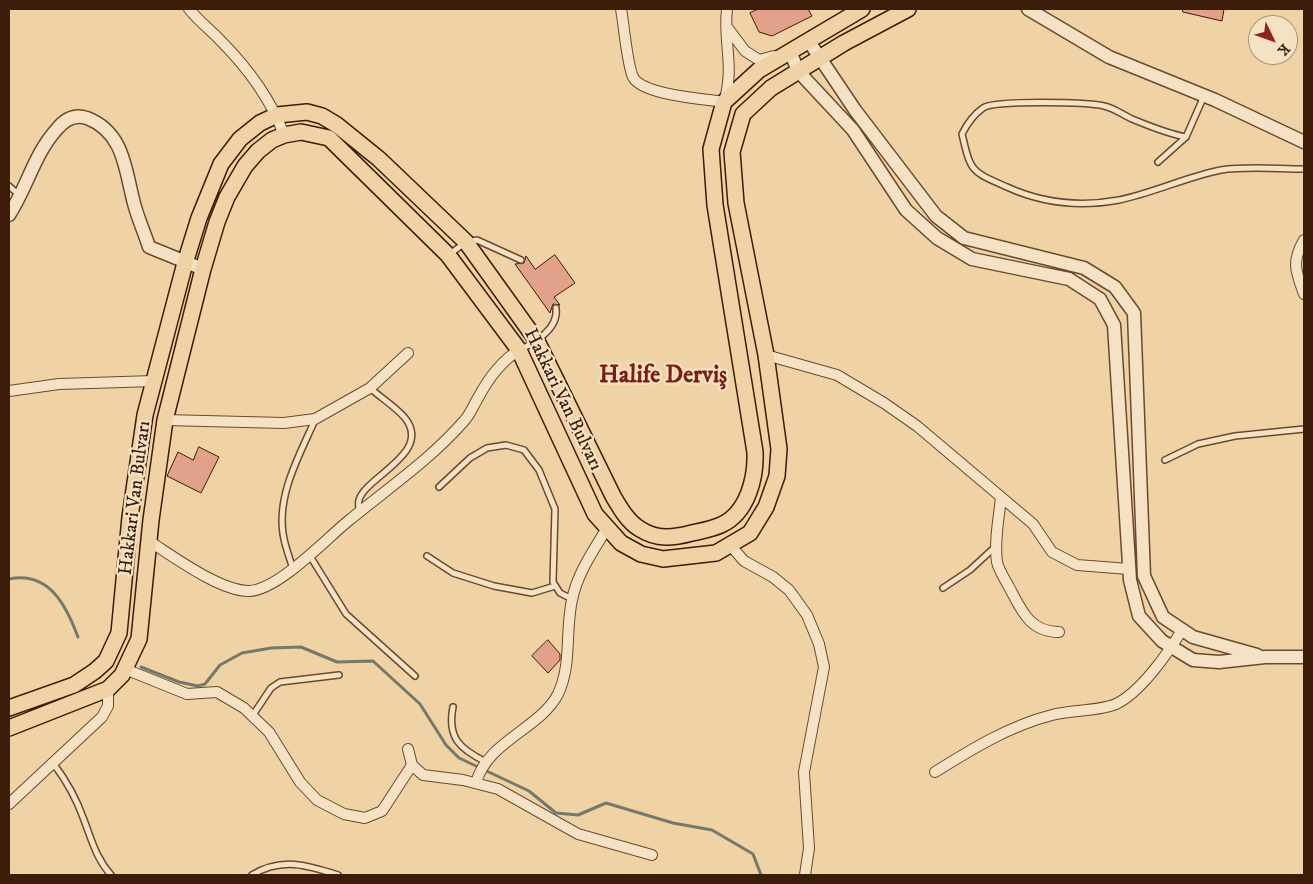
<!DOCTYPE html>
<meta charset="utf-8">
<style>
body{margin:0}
#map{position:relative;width:1313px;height:884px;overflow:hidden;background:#f0d3a4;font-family:"IM FELL DW Pica",serif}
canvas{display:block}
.frame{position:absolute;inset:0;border:10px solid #3b1d0a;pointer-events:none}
.north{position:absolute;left:1248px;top:15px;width:50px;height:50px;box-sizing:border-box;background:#f5e2c4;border:1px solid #ab937a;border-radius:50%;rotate:132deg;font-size:14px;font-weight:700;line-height:20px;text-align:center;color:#3b1d0a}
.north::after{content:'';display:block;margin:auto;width:18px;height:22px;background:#8f2418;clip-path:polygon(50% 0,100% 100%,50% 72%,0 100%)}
</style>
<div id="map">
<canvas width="1313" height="884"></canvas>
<div class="frame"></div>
<div class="north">K</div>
</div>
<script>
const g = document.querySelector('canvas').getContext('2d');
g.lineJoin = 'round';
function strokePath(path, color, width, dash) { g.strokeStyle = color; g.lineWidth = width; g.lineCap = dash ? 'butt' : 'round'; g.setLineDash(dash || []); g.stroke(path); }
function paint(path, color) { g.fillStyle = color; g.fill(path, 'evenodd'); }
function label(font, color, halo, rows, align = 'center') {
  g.font = font + ' "IM FELL DW Pica",serif'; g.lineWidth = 4.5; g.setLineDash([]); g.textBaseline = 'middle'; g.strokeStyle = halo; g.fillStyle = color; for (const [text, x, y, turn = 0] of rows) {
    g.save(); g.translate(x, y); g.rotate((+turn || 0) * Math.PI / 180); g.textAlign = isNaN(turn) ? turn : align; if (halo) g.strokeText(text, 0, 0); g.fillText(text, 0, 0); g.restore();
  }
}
strokePath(new Path2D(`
 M 9,579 C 49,571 66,605 78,637
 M 141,667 L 179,682 L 198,686 L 205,684 L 220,665 L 242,653 L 271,648 L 301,647 L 337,662 L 373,661 L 420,704 L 446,745 L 459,758 L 529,791 L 556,813 L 578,815 L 606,803 L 673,823 L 712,830 L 753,854 L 761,875`), '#75796c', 3);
const building = new Path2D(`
 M 759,9 L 808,9 L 812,16 L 772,36 L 759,32 L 750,13 Z
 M 1183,9 L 1224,9 L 1222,21 L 1183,12 Z
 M 555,255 L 575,283 L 554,297 L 560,305 L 553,304 L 550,313 L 515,264 L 524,263 L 526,256 L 535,269 Z
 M 199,447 L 219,457 L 201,493 L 167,476 L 178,452 L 193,460 Z
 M 548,640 L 560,654 L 560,660 L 548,673 L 532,656 Z`);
paint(building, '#e1a18a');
strokePath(building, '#3b1d0a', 1);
const service = new Path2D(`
 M 1186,137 C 1168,134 1149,126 1132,119 C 1123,115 1114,108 1104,106 C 1088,102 994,100 983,108 C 973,115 967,124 962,134 C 971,173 971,171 1007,187 C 1042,203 1081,207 1119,200 C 1153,193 1186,177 1221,170 C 1247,166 1277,169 1304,169
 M 1158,162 L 1186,137 L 1204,96
 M 9,186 L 19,195
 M 450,254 L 466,242 L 477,240 L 521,260
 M 520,350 C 535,342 559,329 556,308
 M 1165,460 L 1198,444 L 1235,436 L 1304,429
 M 439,487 L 470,458 L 487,448 L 506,445 L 524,450 L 539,470 L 555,509 L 553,582 L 560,593 L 572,599
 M 359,511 C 359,508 358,503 359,500 C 365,477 433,453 405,418 C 396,407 381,398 370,388
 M 310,556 L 346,614 L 415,676
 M 427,556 L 453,573 L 494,586 L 532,593 L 555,586
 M 293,569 C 290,559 286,549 284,539 C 275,498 299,456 315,420
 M 943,588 L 970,570 L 996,546
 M 453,707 C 447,738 460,749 486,762
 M 253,715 L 271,688 L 280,682 L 339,675
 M 53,763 C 66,780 77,800 84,820 C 92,841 96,858 111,875
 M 252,875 C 282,857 307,865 338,875`);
const minor = new Path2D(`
 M 189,9 C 198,20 209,29 219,39 C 246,66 271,99 284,135
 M 621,9 C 624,25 627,64 633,77 C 642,95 705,99 724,102 C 735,66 723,43 727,9
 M 727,27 L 745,51 L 759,60 L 774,56
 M 1304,240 C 1291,262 1296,272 1304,294
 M 766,355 L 837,375 L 884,403 L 917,426 L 1033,524 L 1052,552 L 1077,565 L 1129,569
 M 9,391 L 59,384 L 154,381
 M 165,420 L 284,423 L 315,419 L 370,388 L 408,353
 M 1001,497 C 999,518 994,541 997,562 C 999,571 1005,579 1009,587 C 1021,609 1029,632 1059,632
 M 149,541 C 174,557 220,591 249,591 C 278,590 325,540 347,522 C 387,489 430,460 464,421 C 470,415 473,406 478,398 C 488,379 500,362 519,350
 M 731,546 L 744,561 L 773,577 L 789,590 L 807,615 L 819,644 L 824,667 L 804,772 L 809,848 L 805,875
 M 125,669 L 187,694 L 217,692 L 244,708 L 269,732 L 300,782 L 317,800 L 344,814 L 365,818 L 382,811 L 412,765
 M 408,749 L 412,765 L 423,775 L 463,780 L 498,789 L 578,834 L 652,855
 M 935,772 C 972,749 1009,726 1052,715 C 1070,710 1101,711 1116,704 C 1141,692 1168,653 1182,630
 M 476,783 C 487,741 540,729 558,694 C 572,665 565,631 572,600 C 577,574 593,551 607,528
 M 9,804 L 102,717 L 108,706 L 108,689`);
const tertiary = new Path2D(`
 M 1028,9 L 1109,57 L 1215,100 L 1304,142
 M 808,40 L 855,110 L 936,216 L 964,238 L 1084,268 L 1115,287 L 1134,313 L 1144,576 L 1163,617 L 1193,637 L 1257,655
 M 790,51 L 798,71 L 853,130 L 906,210 L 937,238 L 972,259 L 1069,279 L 1100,299 L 1114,325 L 1130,580 L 1139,616 L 1162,641 L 1193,660 L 1219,662 L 1265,657 L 1304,657
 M 9,215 C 27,188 34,154 57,129 C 65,119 75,114 87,118 C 126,133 125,173 135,207 C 139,221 145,234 149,247 L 203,269`);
const primary = new Path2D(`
 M 9,708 L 74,685 L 95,671 L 106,661 L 119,633 L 130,517 L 145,415 L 185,263 L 199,218 L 221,164 L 240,139 L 260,123 L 277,115 L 307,112 L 322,116 L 337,125 L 379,159 L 466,242 L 537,341 L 613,496 C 620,508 628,522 640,529 C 657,540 673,538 692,533 C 701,531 712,529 721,525 C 748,513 756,477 755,452 L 715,205 L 711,149 L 724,102 L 759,70 L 862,9
 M 9,728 L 108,689 L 122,675 L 139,639 L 151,520 L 165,420 L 203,269 L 217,222 L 227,197 L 245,166 L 258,151 L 272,140 L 284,135 L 301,132 L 329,138 L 448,255 L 519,350 L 595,514 L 621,543 L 641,554 L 663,559 L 716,553 L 750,533 L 766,507 L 777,476 L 779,449 L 766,355 L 736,203 L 732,152 L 743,114 L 771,88 L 844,43 L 908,9`);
strokePath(service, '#684a30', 8);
strokePath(minor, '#684a30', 12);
strokePath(tertiary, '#684a30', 15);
strokePath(primary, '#3b1d0a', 18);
strokePath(service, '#f5e2c4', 5);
strokePath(minor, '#f5e2c4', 10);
strokePath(tertiary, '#f5e2c4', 12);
strokePath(primary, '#f0d3a4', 15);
label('19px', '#3b1d0a', '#f5e2c4', [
 ["Hakkari Van Bulvarı",562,400,64],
 ["Hakkari Van Bulvarı",136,498,-83]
]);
label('bold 24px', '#7a1f14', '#f5e2c4', [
 ["Halife Derviş",663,377]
]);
</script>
